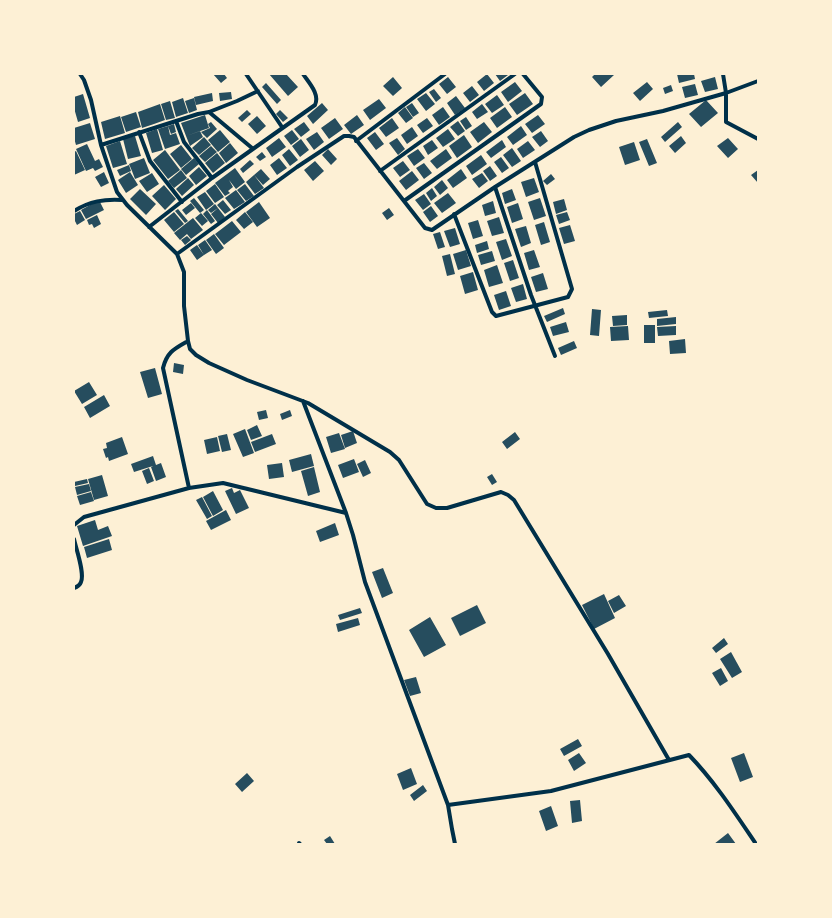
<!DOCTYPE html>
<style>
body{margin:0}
#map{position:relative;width:832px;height:918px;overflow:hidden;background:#fdf0d5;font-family:"Work Sans",sans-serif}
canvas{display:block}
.frame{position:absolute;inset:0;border:75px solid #fdf0d5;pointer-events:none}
</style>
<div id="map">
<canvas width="832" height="918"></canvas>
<div class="frame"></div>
</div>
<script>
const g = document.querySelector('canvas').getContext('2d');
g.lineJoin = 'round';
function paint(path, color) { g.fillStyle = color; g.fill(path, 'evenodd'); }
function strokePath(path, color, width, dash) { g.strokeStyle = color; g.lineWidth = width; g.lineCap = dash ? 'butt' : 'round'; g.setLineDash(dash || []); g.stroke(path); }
paint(new Path2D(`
 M 213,74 L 224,74 L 227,78 L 221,83 Z
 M 269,74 L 286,74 L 298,87 L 288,96 Z
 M 487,74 L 494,83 L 484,91 L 477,82 Z
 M 495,74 L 508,74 L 508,75 L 500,81 Z
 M 595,74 L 613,74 L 614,75 L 601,87 L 592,77 Z
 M 677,74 L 694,74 L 695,79 L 679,83 Z
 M 393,77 L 402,88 L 393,96 L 383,86 Z
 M 448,77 L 456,87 L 447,94 L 439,84 Z
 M 715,77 L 718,89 L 705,92 L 701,81 Z
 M 515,82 L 522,91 L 508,102 L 501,92 Z
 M 647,82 L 653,89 L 640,101 L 633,93 Z
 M 266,83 L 281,100 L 277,104 L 262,87 Z
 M 695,84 L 698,95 L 685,98 L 682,87 Z
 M 671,85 L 673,91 L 665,94 L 663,88 Z
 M 472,86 L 479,95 L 470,102 L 463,93 Z
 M 434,89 L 441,98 L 436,102 L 429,92 Z
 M 231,92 L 232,99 L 220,101 L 219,93 Z
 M 212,93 L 213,101 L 196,105 L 194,97 Z
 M 426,93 L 435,104 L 426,111 L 417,99 Z
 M 525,93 L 533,104 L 517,115 L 509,104 Z
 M 83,94 L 90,118 L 78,122 L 74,108 L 74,97 Z
 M 497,95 L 504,105 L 492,113 L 485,104 Z
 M 456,96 L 465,108 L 455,115 L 447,103 Z
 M 183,98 L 188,113 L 176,117 L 172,102 Z
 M 194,98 L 197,110 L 189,113 L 185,101 Z
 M 379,99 L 386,108 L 370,120 L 363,110 Z
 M 706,100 L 718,113 L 701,127 L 689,114 Z
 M 170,101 L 175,118 L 166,120 L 161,104 Z
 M 322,103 L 328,110 L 313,124 L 307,116 Z
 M 412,103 L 419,113 L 413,117 L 406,107 Z
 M 160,104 L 165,120 L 154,124 L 151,115 L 154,124 L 142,128 L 138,112 Z
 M 482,104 L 488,112 L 477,119 L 472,112 Z
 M 405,107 L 413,118 L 406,123 L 398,113 Z
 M 443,107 L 450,117 L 439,125 L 432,115 Z
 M 505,107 L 512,117 L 497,128 L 490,118 Z
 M 247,110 L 251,114 L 242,122 L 238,118 Z
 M 280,110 L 288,118 L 283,122 L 276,114 Z
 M 136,112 L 141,127 L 126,132 L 121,117 Z
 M 205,115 L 209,128 L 186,136 L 181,123 Z
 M 357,115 L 364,125 L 351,134 L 344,125 Z
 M 538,115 L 545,124 L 532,133 L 525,124 Z
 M 120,116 L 125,133 L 105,139 L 101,122 Z
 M 257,116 L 266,126 L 257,134 L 248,124 Z
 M 466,117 L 472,126 L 466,130 L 460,121 Z
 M 335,118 L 343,129 L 329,139 L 321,128 Z
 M 392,118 L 399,128 L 386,137 L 379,128 Z
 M 427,118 L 433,126 L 423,133 L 417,125 Z
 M 458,121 L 465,131 L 458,136 L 450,127 Z
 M 211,122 L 217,129 L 207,138 L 201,132 L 210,128 L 208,124 Z
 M 304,122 L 310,130 L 301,137 L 294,129 Z
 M 484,122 L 492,132 L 478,143 L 470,132 Z
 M 678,122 L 682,127 L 665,142 L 661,137 Z
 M 90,123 L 95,139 L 76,145 L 74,138 L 74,128 Z
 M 174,124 L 176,132 L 171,134 L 168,126 Z
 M 168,126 L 170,135 L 176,133 L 180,144 L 165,149 L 158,129 Z
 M 521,126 L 527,135 L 513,145 L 507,137 Z
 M 412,127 L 418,136 L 407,144 L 401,135 Z
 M 157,129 L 163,150 L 152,153 L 146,133 Z
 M 448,129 L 455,139 L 443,147 L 436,138 Z
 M 220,130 L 230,142 L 218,152 L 208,140 Z
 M 292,130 L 299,139 L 291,145 L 284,136 Z
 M 200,131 L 203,137 L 190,146 L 186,136 Z
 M 541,131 L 548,141 L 540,147 L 532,137 Z
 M 317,132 L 324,142 L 314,150 L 306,139 Z
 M 375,132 L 384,144 L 376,150 L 367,138 Z
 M 464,135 L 472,147 L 457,158 L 449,146 Z
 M 135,136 L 141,156 L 128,159 L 123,139 Z
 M 681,136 L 686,143 L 675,153 L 669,146 Z
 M 204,137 L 211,145 L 199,155 L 192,148 Z
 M 279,138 L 286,147 L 272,157 L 266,148 Z
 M 397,138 L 405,149 L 398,155 L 389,143 Z
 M 728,138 L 738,149 L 728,158 L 717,146 Z
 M 301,139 L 309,150 L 300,157 L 292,146 Z
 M 647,139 L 657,163 L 649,166 L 639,142 Z
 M 432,140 L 438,148 L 428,155 L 423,146 Z
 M 502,140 L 506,147 L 491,158 L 486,152 Z
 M 120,141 L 127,164 L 113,168 L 106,146 Z
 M 528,141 L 535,150 L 523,158 L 517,149 Z
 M 634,142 L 640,160 L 625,165 L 619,147 Z
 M 230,143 L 238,153 L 226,163 L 219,153 Z
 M 87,144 L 95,161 L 99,159 L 103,167 L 95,171 L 93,168 L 86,171 L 76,149 Z
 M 181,145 L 192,159 L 181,168 L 170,154 Z
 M 211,146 L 217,152 L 205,162 L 199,156 Z
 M 512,148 L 521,161 L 512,167 L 503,155 Z
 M 289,149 L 298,160 L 290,166 L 282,155 Z
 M 328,149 L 337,159 L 331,165 L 322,155 Z
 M 418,149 L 425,158 L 414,166 L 407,156 Z
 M 446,149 L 452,158 L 437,169 L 430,161 Z
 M 165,150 L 180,170 L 168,179 L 153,160 Z
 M 76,151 L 85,170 L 74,175 L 74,152 Z
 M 262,152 L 266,157 L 260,161 L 256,157 Z
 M 217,153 L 225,163 L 213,173 L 205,163 Z
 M 481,155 L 487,164 L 472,175 L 466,166 Z
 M 501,157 L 509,168 L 502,173 L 494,162 Z
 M 144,158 L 150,173 L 135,179 L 132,171 L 133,170 L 132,171 L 129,164 Z
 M 194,158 L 199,164 L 186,175 L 181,169 Z
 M 279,158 L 287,168 L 277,175 L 270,165 Z
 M 250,160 L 254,164 L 243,173 L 240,169 Z
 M 315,161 L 324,171 L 313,181 L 304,170 Z
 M 403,161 L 410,170 L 400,177 L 393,168 Z
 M 424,163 L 432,173 L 424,179 L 416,168 Z
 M 129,165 L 131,171 L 120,176 L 117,170 Z
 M 490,166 L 497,176 L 490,181 L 483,171 Z
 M 199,167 L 207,176 L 196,185 L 189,176 Z
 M 235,168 L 245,182 L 236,189 L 229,180 L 233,187 L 228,191 L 230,193 L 225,196 L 215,183 Z
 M 261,169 L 270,179 L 263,185 L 254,175 Z
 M 461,169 L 467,178 L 453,188 L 447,180 Z
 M 181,170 L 187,178 L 174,188 L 168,181 Z
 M 758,170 L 758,183 L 751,175 Z
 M 412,171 L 419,180 L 406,190 L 399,181 Z
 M 104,172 L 109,183 L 101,187 L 95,177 Z
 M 130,172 L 138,185 L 126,193 L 118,180 Z
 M 152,173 L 159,184 L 147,192 L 139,181 Z
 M 482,173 L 488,181 L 479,188 L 472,179 Z
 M 551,174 L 555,179 L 547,185 L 543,181 Z
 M 254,175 L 264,188 L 255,194 L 246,182 Z
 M 188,178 L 194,185 L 182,196 L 176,189 Z
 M 534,178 L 539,192 L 526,197 L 521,182 Z
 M 442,180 L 448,188 L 440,195 L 434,187 Z
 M 215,184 L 224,197 L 215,203 L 206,191 Z
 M 245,184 L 254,196 L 246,201 L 237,190 Z
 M 164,185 L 176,199 L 165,210 L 152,196 Z
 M 432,188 L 437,196 L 431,201 L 426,193 Z
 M 140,189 L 156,204 L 146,215 L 130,199 Z
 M 512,189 L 516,200 L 505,204 L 502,193 Z
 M 236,190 L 245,202 L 234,209 L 225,198 Z
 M 205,192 L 214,204 L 206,210 L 197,197 Z
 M 448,193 L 456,203 L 442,213 L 434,203 Z
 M 424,194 L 431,204 L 423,210 L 415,200 Z
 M 194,198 L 204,210 L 200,213 L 190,201 Z
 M 540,198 L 546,216 L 534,220 L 528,202 Z
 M 564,199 L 567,210 L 556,214 L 553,202 Z
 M 99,200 L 104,210 L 86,219 L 81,210 Z
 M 223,200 L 231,210 L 225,214 L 217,205 Z
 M 493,201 L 496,213 L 485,216 L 482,205 Z
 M 259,202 L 270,218 L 257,227 L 246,212 Z
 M 191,203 L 195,208 L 186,215 L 182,210 Z
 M 518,203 L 523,219 L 512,223 L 507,207 Z
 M 215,204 L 218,208 L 211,213 L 208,210 Z
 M 431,206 L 438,216 L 430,222 L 423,212 Z
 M 218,208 L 225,217 L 218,223 L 211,214 Z
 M 389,208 L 394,215 L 387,220 L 382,213 Z
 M 178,209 L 188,221 L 185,223 L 175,211 Z
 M 207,210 L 215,221 L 211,224 L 203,214 Z
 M 80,211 L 85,220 L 77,225 L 74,219 L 74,214 Z
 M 174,212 L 184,224 L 174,232 L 164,220 Z
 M 245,212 L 253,222 L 244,229 L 236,220 Z
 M 567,212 L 570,220 L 559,224 L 556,215 Z
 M 201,213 L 208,221 L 202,226 L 195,218 Z
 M 97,215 L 101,224 L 94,228 L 92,224 L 89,225 L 87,220 Z
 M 499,217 L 504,233 L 492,236 L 487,221 Z
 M 193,218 L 203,230 L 191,239 L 187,234 L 180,240 L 174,233 Z
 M 478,220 L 483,236 L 473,239 L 468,223 Z
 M 232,221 L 241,232 L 224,245 L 215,234 Z
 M 544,222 L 550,242 L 541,245 L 535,225 Z
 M 570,225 L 575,241 L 564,244 L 559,228 Z
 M 526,226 L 531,243 L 521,247 L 515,229 Z
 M 455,228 L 460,244 L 450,247 L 444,231 Z
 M 440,232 L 445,247 L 438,249 L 433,234 Z
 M 214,234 L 224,248 L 216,254 L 206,240 Z
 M 187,236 L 191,240 L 185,245 L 181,240 Z
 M 506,239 L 512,256 L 502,260 L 496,242 Z
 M 205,240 L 212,250 L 204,255 L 198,245 Z
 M 487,241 L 489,249 L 477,253 L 475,245 Z
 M 197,245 L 204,255 L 197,260 L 190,250 Z
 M 466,250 L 471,266 L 458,270 L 453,254 Z
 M 534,250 L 540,267 L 529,270 L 524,253 Z
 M 492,251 L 495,261 L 481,265 L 478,255 Z
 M 450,254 L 455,274 L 447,276 L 442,256 Z
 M 513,260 L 519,278 L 510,281 L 504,263 Z
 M 497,265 L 503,283 L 489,287 L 484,270 Z
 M 473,272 L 478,290 L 465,294 L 460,276 Z
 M 543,273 L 548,289 L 536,292 L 531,277 Z
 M 523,284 L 527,299 L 516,302 L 511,288 Z
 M 506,291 L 511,306 L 499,310 L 494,295 Z
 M 563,308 L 565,314 L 547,322 L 544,316 Z
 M 592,309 L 601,310 L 599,336 L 590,335 Z
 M 667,310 L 668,316 L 649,318 L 648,312 Z
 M 627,315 L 627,325 L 613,326 L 612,316 Z
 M 676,317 L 676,324 L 657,326 L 657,319 Z
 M 566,322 L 569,332 L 553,336 L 550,327 Z
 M 644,325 L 655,325 L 655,343 L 644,343 Z
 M 628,326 L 629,340 L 611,341 L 610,327 Z
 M 676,326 L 676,335 L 658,336 L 657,327 Z
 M 685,339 L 686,353 L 670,354 L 669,341 Z
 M 574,341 L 577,348 L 561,355 L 558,348 Z
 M 174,363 L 184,365 L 183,374 L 173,372 Z
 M 155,368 L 162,394 L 148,398 L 140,372 Z
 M 89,382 L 97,395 L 82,404 L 74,391 Z
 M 104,395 L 110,406 L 90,418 L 84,407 Z
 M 266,410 L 268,418 L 259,420 L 257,412 Z
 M 290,410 L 292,416 L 282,420 L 280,414 Z
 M 257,425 L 262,436 L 251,440 L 247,430 Z
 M 245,429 L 254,453 L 243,457 L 233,434 Z
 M 353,431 L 357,443 L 345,448 L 341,435 Z
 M 515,432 L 520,439 L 507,449 L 502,442 Z
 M 339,433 L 345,449 L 331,453 L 326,437 Z
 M 227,434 L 231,450 L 222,452 L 218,436 Z
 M 272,434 L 276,444 L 255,452 L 251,442 Z
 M 122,437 L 128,454 L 109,461 L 108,457 L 106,458 L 103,449 L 107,448 L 106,443 Z
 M 217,437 L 220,451 L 207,454 L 204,440 Z
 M 311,454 L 314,466 L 292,472 L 289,460 Z
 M 153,456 L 156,465 L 161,463 L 166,477 L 156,481 L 151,467 L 153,466 L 134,472 L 131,464 Z
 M 354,459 L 359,472 L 343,478 L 338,465 Z
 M 365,460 L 371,473 L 363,477 L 357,464 Z
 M 282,463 L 284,477 L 269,479 L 267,465 Z
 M 314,467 L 320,492 L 308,496 L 301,471 Z
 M 149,468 L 154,481 L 147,484 L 142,471 Z
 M 492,474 L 497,482 L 492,485 L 487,477 Z
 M 102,475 L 108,496 L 94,500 L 88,479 Z
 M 87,479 L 88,483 L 75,486 L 74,482 Z
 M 89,484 L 91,491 L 77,495 L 75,487 Z
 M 232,488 L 234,493 L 240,490 L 249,508 L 236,514 L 225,491 Z
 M 213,491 L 223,510 L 213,516 L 203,497 Z
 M 91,492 L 94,501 L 80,505 L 77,496 Z
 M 202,497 L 212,516 L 207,519 L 196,500 Z
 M 226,510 L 231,520 L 211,530 L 206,521 Z
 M 95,520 L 98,530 L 108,526 L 112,536 L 83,546 L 77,526 Z
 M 335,523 L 339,535 L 320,542 L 316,531 Z
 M 109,539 L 112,550 L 87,558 L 84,547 Z
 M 383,568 L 393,593 L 382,598 L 372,572 Z
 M 604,594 L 615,618 L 594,629 L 582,605 Z
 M 619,595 L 626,606 L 614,613 L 608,601 Z
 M 477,605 L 486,623 L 460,636 L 451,618 Z
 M 360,608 L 362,613 L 340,620 L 338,615 Z
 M 430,617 L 446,645 L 424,657 L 409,630 Z
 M 358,618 L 360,625 L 338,632 L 336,624 Z
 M 724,638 L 728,644 L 716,653 L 712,648 Z
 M 731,652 L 742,672 L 732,678 L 720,659 Z
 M 721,668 L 728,681 L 720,686 L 712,673 Z
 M 416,677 L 421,693 L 410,696 L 404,680 Z
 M 578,739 L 582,746 L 564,756 L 560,749 Z
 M 579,753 L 586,763 L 574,771 L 568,760 Z
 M 744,753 L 753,777 L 740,782 L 731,758 Z
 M 411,768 L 417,784 L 403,790 L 397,774 Z
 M 247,773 L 254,781 L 242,792 L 235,784 Z
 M 423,785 L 427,791 L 414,801 L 410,795 Z
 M 580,800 L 582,821 L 572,823 L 570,801 Z
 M 551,806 L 558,826 L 546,831 L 539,811 Z
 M 728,833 L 736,844 L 714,844 Z
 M 330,836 L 335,844 L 327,844 L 324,840 Z`), '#264d5e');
strokePath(new Path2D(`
 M 80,74 L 84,80 L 91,100 L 101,145 L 117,192 L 127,205 L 177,254 L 184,272 L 184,306 L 188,341 L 190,349 L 196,355 L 209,363 L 247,380 L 308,403 L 390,452 L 399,460 L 427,504 L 436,508 L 447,508 L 501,492 L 508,495 L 514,500 L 608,654 L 669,760
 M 246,74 L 282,127
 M 723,74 L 726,93 L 726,122 L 758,139
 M 209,112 L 237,101 L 258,91
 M 176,121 L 184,142 L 212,178
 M 139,132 L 150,161 L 182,202
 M 356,141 L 445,74
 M 101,145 L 198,114 L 209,112 L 252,148
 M 380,171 L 515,74
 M 495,187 L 531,295 L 555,356
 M 404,201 L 541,104 L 542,97 L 523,74
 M 74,211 C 90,201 104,199 122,200
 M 454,214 L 492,312 L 496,316 L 568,297 L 572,289 L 535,162
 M 149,227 L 212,178 L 315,105 C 320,94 309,83 303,74
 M 177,254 L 297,167 L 344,136 L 349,136 L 354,137 L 425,228 L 432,230 L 495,187 L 574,137 L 589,130 L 616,121 L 663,111 L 726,93 L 758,81
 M 188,341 C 174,349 167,352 163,368 L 189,488
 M 303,401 L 346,513 L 353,535 L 365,582 L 448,805 L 452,829 L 455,844
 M 74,525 L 84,517 L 189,488 L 223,483 L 346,513
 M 74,539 C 76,549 85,573 81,582 C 80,585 77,587 74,588
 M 448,805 L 551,791 L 689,755 C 715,782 735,813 756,844
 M 299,843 L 300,844`), '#003049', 4);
</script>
